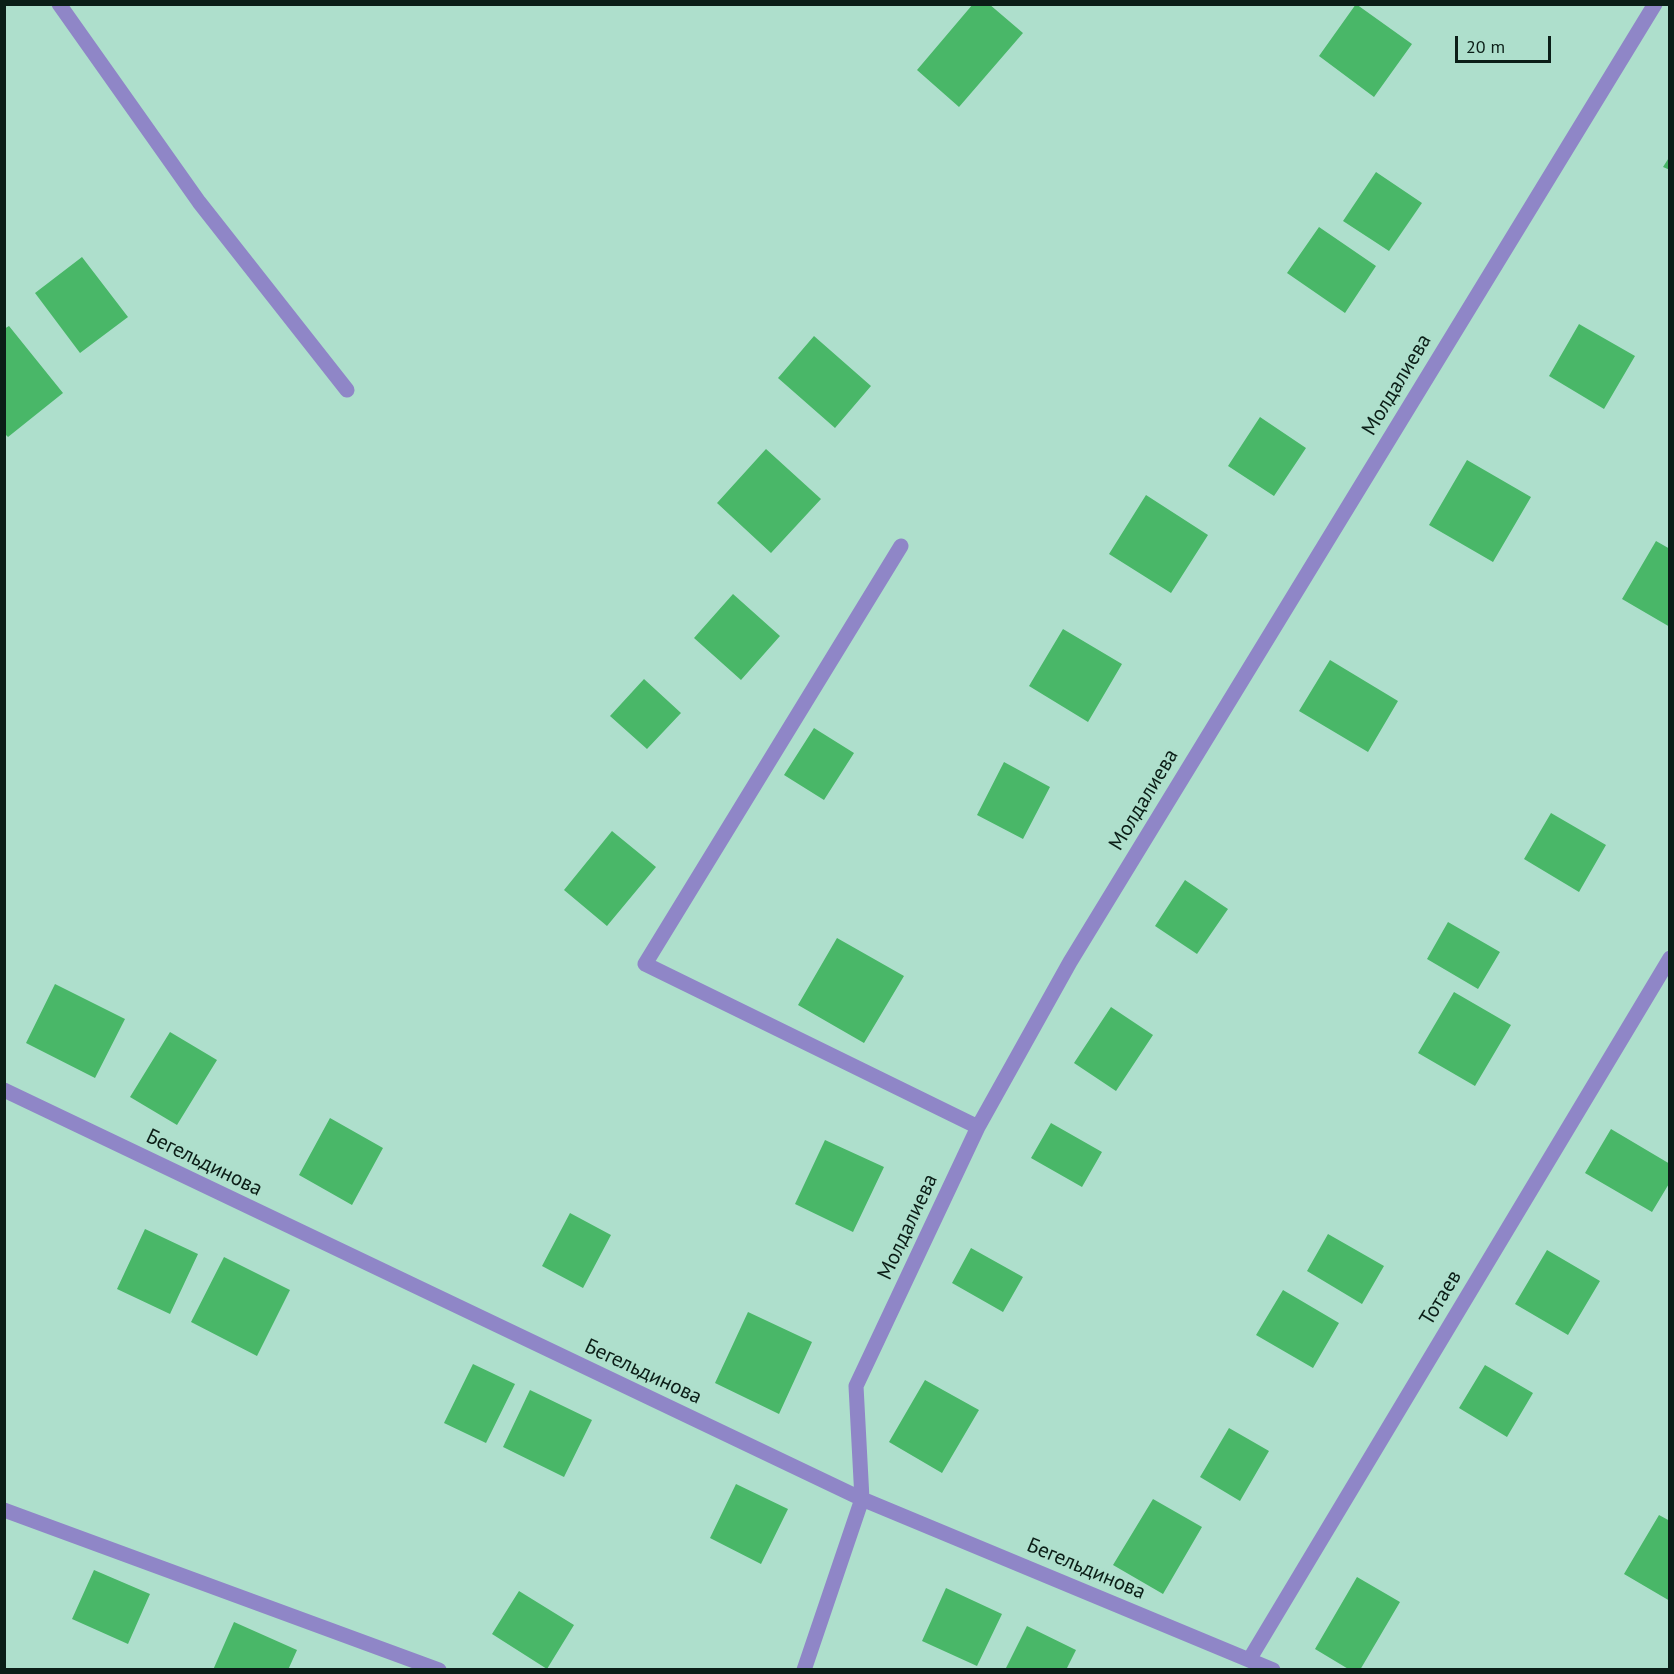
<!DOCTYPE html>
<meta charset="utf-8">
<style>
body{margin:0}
#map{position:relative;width:1674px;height:1674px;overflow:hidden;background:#aedfcc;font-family:"PT Sans",sans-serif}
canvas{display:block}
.frame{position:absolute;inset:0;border:6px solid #0b1e17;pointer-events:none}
.scale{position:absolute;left:1455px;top:36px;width:96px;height:27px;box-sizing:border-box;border:3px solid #0b1e17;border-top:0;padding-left:8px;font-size:18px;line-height:21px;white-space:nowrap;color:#0b1e17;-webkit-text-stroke:4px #aedfcc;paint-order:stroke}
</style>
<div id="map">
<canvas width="1674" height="1674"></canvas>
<div class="frame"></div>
<div class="scale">20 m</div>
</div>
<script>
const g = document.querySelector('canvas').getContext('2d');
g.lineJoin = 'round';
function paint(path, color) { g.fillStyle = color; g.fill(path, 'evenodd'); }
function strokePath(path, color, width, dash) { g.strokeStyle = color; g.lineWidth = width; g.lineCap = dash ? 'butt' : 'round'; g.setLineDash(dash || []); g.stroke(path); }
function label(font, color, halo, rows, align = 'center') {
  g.font = font + ' "PT Sans",sans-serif'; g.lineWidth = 6; g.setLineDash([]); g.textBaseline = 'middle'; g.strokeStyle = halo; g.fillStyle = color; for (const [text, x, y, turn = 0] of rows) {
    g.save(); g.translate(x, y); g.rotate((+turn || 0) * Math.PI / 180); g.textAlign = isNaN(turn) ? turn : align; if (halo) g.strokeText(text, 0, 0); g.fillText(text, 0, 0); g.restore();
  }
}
paint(new Path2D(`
 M 973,4 L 989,4 L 1023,33 L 959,107 L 917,70 Z
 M 1356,4 L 1412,44 L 1374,97 L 1319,56 Z
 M 1670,156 L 1670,170 L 1663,167 Z
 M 1376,172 L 1422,203 L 1389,251 L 1343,221 Z
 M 1319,227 L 1376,266 L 1345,313 L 1287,273 Z
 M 82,257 L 128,317 L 80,353 L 35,293 Z
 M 1579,324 L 1635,356 L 1604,409 L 1549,376 Z
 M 9,326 L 63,393 L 8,437 L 4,433 L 4,329 Z
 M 814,336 L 871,386 L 835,428 L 778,378 Z
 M 1260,417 L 1306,448 L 1274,496 L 1228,466 Z
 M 766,449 L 821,499 L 771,553 L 717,503 Z
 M 1467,460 L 1531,497 L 1493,562 L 1429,525 Z
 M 1146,495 L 1208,535 L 1171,593 L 1109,554 Z
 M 1656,541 L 1670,549 L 1670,627 L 1622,599 Z
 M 733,594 L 780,636 L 741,680 L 694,638 Z
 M 1063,629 L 1122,664 L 1088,722 L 1029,686 Z
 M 1330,660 L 1398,701 L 1368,752 L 1299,711 Z
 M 644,679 L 681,713 L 647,749 L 610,716 Z
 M 814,728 L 854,753 L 824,800 L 784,775 Z
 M 1004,762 L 1050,787 L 1023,839 L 977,815 Z
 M 1551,813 L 1606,845 L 1579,892 L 1524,859 Z
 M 612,831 L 656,867 L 607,926 L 564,890 Z
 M 1185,880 L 1228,909 L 1197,954 L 1155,926 Z
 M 1448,922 L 1500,952 L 1478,989 L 1427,959 Z
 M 837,938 L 904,976 L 864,1043 L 798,1005 Z
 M 55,984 L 125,1019 L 95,1078 L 26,1043 Z
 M 1454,992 L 1511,1025 L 1475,1086 L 1418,1053 Z
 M 1111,1007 L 1153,1035 L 1116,1091 L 1074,1063 Z
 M 170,1032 L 217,1060 L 177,1125 L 130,1097 Z
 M 330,1118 L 383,1148 L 352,1205 L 299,1175 Z
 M 1051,1123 L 1102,1152 L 1082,1187 L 1031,1158 Z
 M 1611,1129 L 1670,1164 L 1670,1182 L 1652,1212 L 1585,1173 Z
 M 825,1140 L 884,1167 L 853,1232 L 795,1204 Z
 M 570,1213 L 611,1235 L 583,1288 L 542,1266 Z
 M 145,1229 L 198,1254 L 170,1314 L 117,1289 Z
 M 1328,1234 L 1384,1266 L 1362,1304 L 1307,1271 Z
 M 971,1248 L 1023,1277 L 1003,1312 L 952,1283 Z
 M 1547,1250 L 1600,1281 L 1568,1335 L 1515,1304 Z
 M 224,1257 L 290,1290 L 257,1356 L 191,1322 Z
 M 1283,1290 L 1339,1323 L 1313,1368 L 1256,1335 Z
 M 748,1312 L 812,1342 L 779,1414 L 715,1383 Z
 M 473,1364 L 515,1384 L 486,1443 L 444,1423 Z
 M 1485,1365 L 1533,1393 L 1507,1437 L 1459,1408 Z
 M 925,1380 L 979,1410 L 942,1473 L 889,1442 Z
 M 530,1390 L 592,1420 L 564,1477 L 503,1447 Z
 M 1229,1428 L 1269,1451 L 1240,1501 L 1200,1477 Z
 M 736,1484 L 788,1509 L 761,1564 L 710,1538 Z
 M 1153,1499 L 1202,1527 L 1163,1594 L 1113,1565 Z
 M 1659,1515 L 1670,1521 L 1670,1601 L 1624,1574 Z
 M 94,1570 L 150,1594 L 128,1644 L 72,1619 Z
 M 1357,1577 L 1400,1602 L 1360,1670 L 1350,1670 L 1315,1649 Z
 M 946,1588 L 1002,1614 L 977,1666 L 922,1641 Z
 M 519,1591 L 574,1625 L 547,1669 L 492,1634 Z
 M 234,1622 L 297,1650 L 288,1670 L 213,1670 Z
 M 1027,1626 L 1076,1650 L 1066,1670 L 1005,1670 Z`), '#49b768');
strokePath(new Path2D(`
 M 59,4 L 199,202 L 347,390
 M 901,546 L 645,964 L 978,1127
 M 4,1090 L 862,1499 L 1273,1670
 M 4,1510 L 439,1670
 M 1249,1660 L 1670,958
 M 804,1670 L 862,1499 L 856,1386 L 978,1127 L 1070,962 L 1655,4`), '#8f86c7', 15);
label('21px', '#0b1e17', '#aedfcc', [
 ["Молдалиева",1397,385,-59],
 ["Молдалиева",1144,800,-59],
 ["Бегельдинова",204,1163,26],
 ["Молдалиева",908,1227,-65],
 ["Тотаев",1441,1298,-59],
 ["Бегельдинова",643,1372,25],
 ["Бегельдинова",1086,1569,23]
]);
</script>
